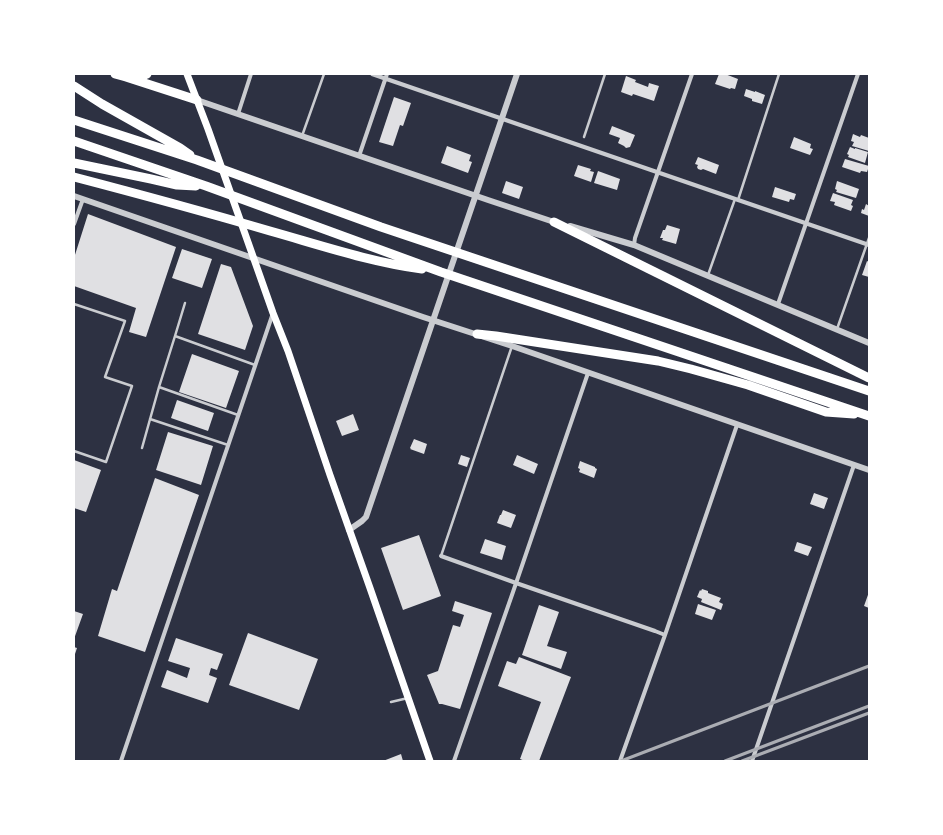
<!DOCTYPE html>
<style>
body{margin:0}
#map{position:relative;width:943px;height:835px;overflow:hidden;background:#2d3142;font-family:"Noto Sans",sans-serif}
canvas{display:block}
.frame{position:absolute;inset:0;border:75px solid #fff;pointer-events:none}
</style>
<div id="map">
<canvas width="943" height="835"></canvas>
<div class="frame"></div>
</div>
<script>
const g = document.querySelector('canvas').getContext('2d');
g.lineJoin = 'round';
function paint(path, color) { g.fillStyle = color; g.fill(path, 'evenodd'); }
function strokePath(path, color, width, dash) { g.strokeStyle = color; g.lineWidth = width; g.lineCap = dash ? 'butt' : 'round'; g.setLineDash(dash || []); g.stroke(path); }
paint(new Path2D(`
 M 719,74 L 725,74 L 738,79 L 735,89 L 731,88 L 730,89 L 715,84 Z
 M 626,76 L 636,80 L 635,82 L 648,87 L 649,83 L 659,86 L 654,101 L 633,94 L 632,96 L 621,92 Z
 M 746,89 L 755,92 L 755,91 L 765,95 L 762,104 L 752,101 L 752,99 L 744,96 Z
 M 394,97 L 411,103 L 403,126 L 400,125 L 393,146 L 379,142 Z
 M 612,126 L 635,135 L 630,147 L 626,148 L 624,146 L 618,143 L 620,138 L 609,134 Z
 M 853,134 L 860,137 L 861,135 L 869,138 L 869,151 L 852,146 L 854,142 L 851,141 Z
 M 794,137 L 811,144 L 810,148 L 813,149 L 810,155 L 790,148 Z
 M 447,146 L 471,155 L 469,161 L 472,162 L 468,173 L 441,163 Z
 M 850,147 L 855,149 L 855,148 L 868,152 L 865,163 L 848,157 L 849,155 L 847,154 Z
 M 698,157 L 719,165 L 716,174 L 703,169 L 701,170 L 698,169 L 697,167 L 698,165 L 695,164 Z
 M 845,159 L 869,166 L 867,172 L 861,171 L 860,173 L 842,167 Z
 M 578,165 L 591,169 L 590,171 L 594,172 L 591,182 L 574,176 Z
 M 598,171 L 620,179 L 617,190 L 594,183 Z
 M 506,181 L 523,187 L 519,199 L 502,193 Z
 M 837,181 L 859,189 L 856,198 L 836,192 L 837,190 L 835,189 Z
 M 775,187 L 796,194 L 794,200 L 790,199 L 789,202 L 772,197 Z
 M 833,193 L 853,200 L 851,205 L 853,206 L 851,211 L 834,205 L 835,202 L 830,201 Z
 M 866,204 L 869,206 L 869,216 L 861,213 L 862,209 L 864,210 Z
 M 88,214 L 176,247 L 146,337 L 129,332 L 136,308 L 74,286 L 74,258 Z
 M 667,225 L 680,229 L 676,244 L 662,240 L 663,238 L 660,238 L 663,230 L 665,230 Z
 M 182,249 L 212,259 L 202,288 L 172,278 Z
 M 867,261 L 869,262 L 869,277 L 862,275 Z
 M 221,264 L 231,267 L 253,326 L 245,350 L 198,334 Z
 M 192,354 L 239,371 L 226,408 L 179,392 Z
 M 177,400 L 214,413 L 208,431 L 171,418 Z
 M 353,414 L 359,430 L 342,436 L 336,421 Z
 M 168,432 L 213,446 L 201,485 L 156,470 Z
 M 414,439 L 427,444 L 424,454 L 410,449 L 411,448 L 410,448 Z
 M 461,455 L 470,458 L 467,467 L 458,464 Z
 M 517,455 L 538,464 L 534,474 L 513,465 Z
 M 74,460 L 101,470 L 86,512 L 74,508 Z
 M 580,461 L 595,467 L 595,468 L 597,469 L 594,478 L 579,472 L 580,469 L 578,468 Z
 M 155,478 L 199,495 L 145,652 L 98,636 L 112,589 L 117,591 Z
 M 814,493 L 828,498 L 824,509 L 810,504 Z
 M 503,510 L 516,515 L 511,528 L 497,523 L 500,515 L 501,515 Z
 M 419,535 L 441,596 L 403,610 L 381,548 Z
 M 485,539 L 506,546 L 502,560 L 480,553 Z
 M 797,542 L 812,547 L 808,556 L 794,551 Z
 M 702,589 L 708,591 L 708,593 L 721,598 L 719,602 L 723,604 L 721,610 L 701,602 L 702,599 L 697,597 L 700,590 L 701,591 Z
 M 869,592 L 869,608 L 864,606 Z
 M 455,601 L 492,613 L 460,709 L 442,704 L 439,704 L 427,675 L 438,671 L 453,625 L 460,627 L 464,615 L 452,611 Z
 M 698,604 L 716,610 L 712,620 L 695,614 Z
 M 539,605 L 559,612 L 547,646 L 567,652 L 561,669 L 522,655 Z
 M 74,611 L 83,614 L 74,639 Z
 M 248,633 L 318,659 L 299,710 L 229,685 Z
 M 176,638 L 223,654 L 217,670 L 211,668 L 209,675 L 217,678 L 208,703 L 161,687 L 167,670 L 187,678 L 190,668 L 168,661 Z
 M 74,647 L 77,648 L 74,657 Z
 M 519,657 L 571,677 L 539,761 L 525,761 L 520,759 L 541,702 L 498,686 L 507,661 L 516,664 Z
 M 401,754 L 403,761 L 383,761 Z`), '#e0e0e3');
strokePath(new Path2D(`
 M 302,136 L 324,74
 M 584,137 L 605,74
 M 738,200 L 779,74
 M 708,275 L 735,199
 M 185,303 L 175,336 L 255,365
 M 74,304 L 125,321 L 105,377 L 132,386 L 106,462 L 74,451
 M 837,329 L 869,238
 M 159,387 L 238,415
 M 150,419 L 228,445
 M 142,448 L 159,387 L 175,336
 M 441,556 L 512,346
 M 391,702 L 408,698`), '#caccd0', 2.5);
strokePath(new Path2D(`
 M 372,74 L 869,245
 M 238,114 L 251,74
 M 359,156 L 387,74
 M 74,224 L 83,199
 M 634,245 L 635,238 L 692,74
 M 778,304 L 858,74
 M 441,556 L 516,583 L 655,631 L 665,635
 M 121,761 L 273,313
 M 454,761 L 513,592 L 588,373
 M 620,761 L 665,635 L 737,425
 M 752,761 L 854,465`), '#caccd0', 4);
strokePath(new Path2D(`
 M 197,100 L 488,200 L 557,223
 M 74,196 L 423,317 L 512,346 L 869,470
 M 570,226 L 634,245 L 869,343
 M 349,530 L 362,521 L 366,517 L 517,74`), '#caccd0', 6);
strokePath(new Path2D(`
 M 187,74 L 208,129 L 273,313 L 288,351 L 330,475 L 370,588 L 430,761`), '#fff', 7);
strokePath(new Path2D(`
 M 115,74 L 126,77 L 197,100
 M 132,77 L 139,77 L 147,74
 M 74,86 L 102,104 L 180,148 L 190,155
 M 74,120 L 197,160 L 381,227 L 869,391
 M 74,141 L 206,186 L 441,272 L 869,416
 M 74,163 L 151,179 L 177,185 L 196,186
 M 74,177 C 139,194 205,212 270,231 C 320,245 370,262 422,269
 M 554,222 L 869,378
 M 477,334 L 496,336 L 658,361 L 691,369 L 748,385 L 826,412 L 854,414`), '#fff', 9);
strokePath(new Path2D(`
 M 621,761 L 869,666
 M 725,761 L 869,706
 M 742,761 L 869,713`), '#abadb3', 3);
</script>
